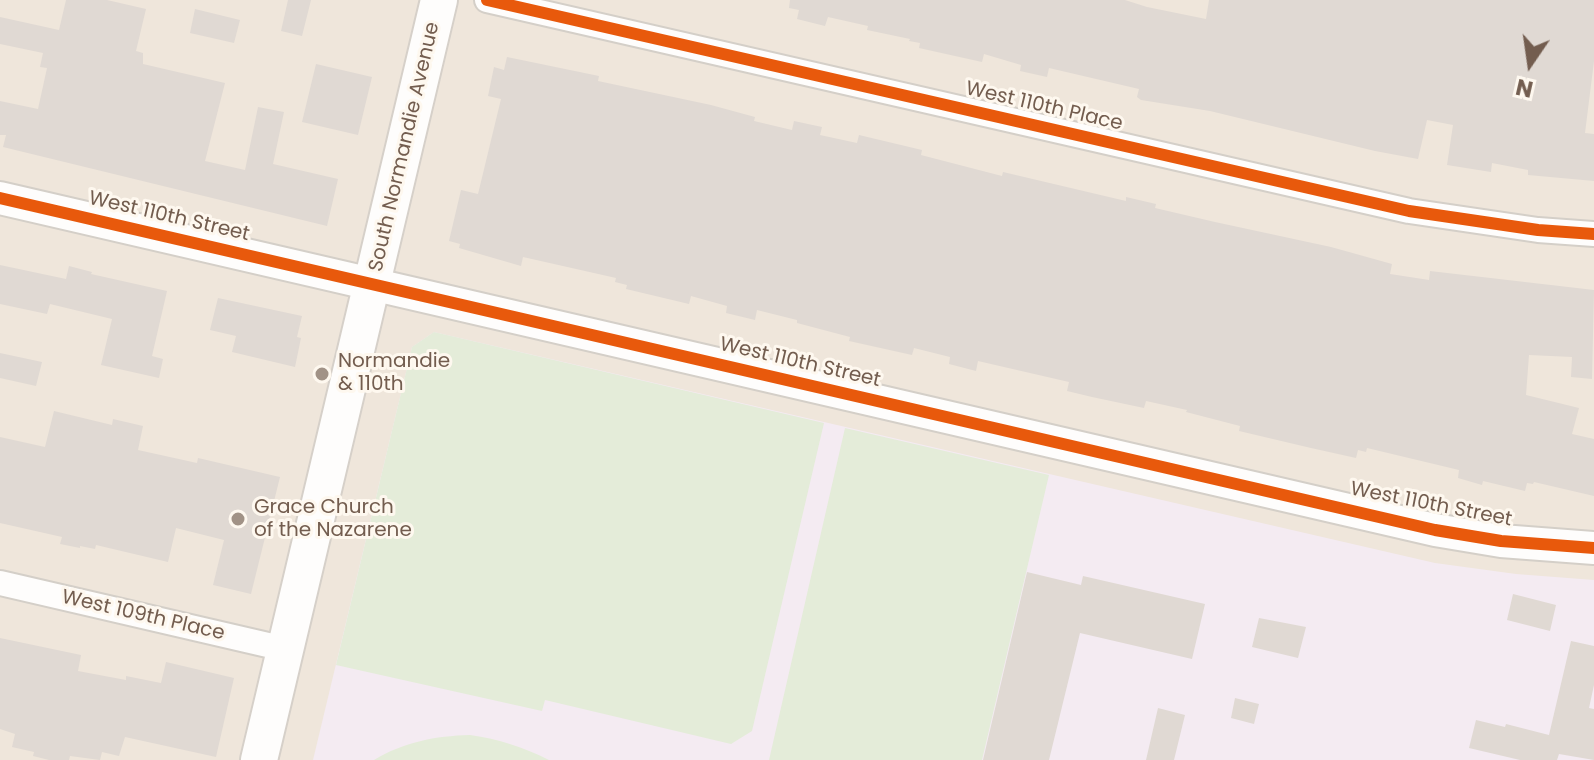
<!DOCTYPE html>
<style>
body{margin:0}
#map{position:relative;width:1594px;height:760px;overflow:hidden;background:#f7f3ed;font-family:Poppins,sans-serif}
canvas{display:block}
.north{position:absolute;left:1490px;top:24px;width:80px;height:80px;-webkit-text-stroke:6px #fef8ef;paint-order:stroke;rotate:193deg;font-size:22px;font-weight:700;line-height:32px;text-align:center;color:#735d4f}
.north::after{content:'';display:block;margin:auto;width:28px;height:36px;background:#735d4f;clip-path:polygon(50% 0,100% 100%,50% 72%,0 100%)}
</style>
<div id="map">
<canvas width="1594" height="760"></canvas>
<div class="north">N</div>
</div>
<script>
const g = document.querySelector('canvas').getContext('2d');
g.lineJoin = 'round';
function paint(path, color) { g.fillStyle = color; g.fill(path, 'evenodd'); }
function strokePath(path, color, width, dash) { g.strokeStyle = color; g.lineWidth = width; g.lineCap = dash ? 'butt' : 'round'; g.setLineDash(dash || []); g.stroke(path); }
function label(font, color, halo, rows, align = 'center') {
  g.font = font + ' Poppins,sans-serif'; g.lineWidth = 6; g.setLineDash([]); g.textBaseline = 'middle'; g.strokeStyle = halo; g.fillStyle = color; for (const [text, x, y, turn = 0] of rows) {
    g.save(); g.translate(x, y); g.rotate((+turn || 0) * Math.PI / 180); g.textAlign = isNaN(turn) ? turn : align; if (halo) g.strokeText(text, 0, 0); g.fillText(text, 0, 0); g.restore();
  }
}
paint(new Path2D(`
 M 0,0 L 1594,0 L 1594,760 L 0,760 Z`), '#efe6db');
paint(new Path2D(`
 M 434,332 L 1435,563 L 1516,574 L 1594,580 L 1594,760 L 313,760 L 412,347 Z`), '#f4ebf2');
paint(new Path2D(`
 M 434,332 L 824,423 L 752,731 L 731,744 L 545,700 L 542,711 L 336,665 L 412,347 Z
 M 845,428 L 1049,475 L 982,760 L 769,760 Z
 M 470,735 C 499,739 523,747 549,760 L 374,760 C 404,742 435,736 470,735 Z`), '#e4ecd9');
paint(new Path2D(`
 M 66,0 L 107,0 L 146,9 L 136,51 L 143,53 L 143,64 L 225,83 L 205,161 L 245,170 L 258,107 L 284,112 L 273,164 L 338,179 L 327,226 L 3,147 L 6,135 L 0,135 L 0,101 L 38,109 L 47,68 L 40,67 L 43,53 L 0,44 L 0,17 L 59,30 Z
 M 288,0 L 311,0 L 302,36 L 281,31 Z
 M 790,0 L 1125,0 L 1147,7 L 1206,19 L 1209,0 L 1594,0 L 1594,61 L 1585,133 L 1594,134 L 1594,181 L 1528,175 L 1528,170 L 1492,163 L 1491,172 L 1447,165 L 1453,125 L 1427,120 L 1418,159 L 1375,151 L 1210,111 L 1141,100 L 1137,97 L 1139,89 L 1049,68 L 1047,77 L 1020,71 L 1021,65 L 984,54 L 982,62 L 919,48 L 920,43 L 909,41 L 910,39 L 867,30 L 868,26 L 828,17 L 825,26 L 797,19 L 799,10 L 789,8 Z
 M 195,9 L 240,20 L 234,43 L 190,33 Z
 M 507,57 L 599,76 L 598,81 L 711,105 L 755,117 L 754,121 L 792,130 L 794,121 L 822,127 L 820,135 L 857,143 L 859,135 L 922,150 L 921,155 L 1002,176 L 1003,172 L 1126,201 L 1126,197 L 1156,204 L 1155,208 L 1215,222 L 1331,247 L 1392,264 L 1390,274 L 1429,280 L 1430,271 L 1594,290 L 1592,379 L 1571,377 L 1572,357 L 1529,355 L 1526,395 L 1579,408 L 1572,434 L 1594,439 L 1594,496 L 1534,482 L 1533,484 L 1527,483 L 1525,491 L 1483,481 L 1482,485 L 1458,478 L 1459,470 L 1367,448 L 1366,452 L 1358,450 L 1356,458 L 1311,448 L 1239,431 L 1240,426 L 1186,412 L 1187,410 L 1146,401 L 1144,408 L 1092,397 L 1067,391 L 1069,382 L 978,361 L 976,371 L 949,364 L 950,357 L 914,348 L 912,355 L 849,341 L 850,337 L 797,323 L 797,320 L 757,310 L 755,320 L 726,313 L 727,306 L 691,296 L 689,304 L 626,289 L 627,285 L 615,282 L 616,278 L 523,257 L 521,266 L 459,248 L 460,244 L 449,241 L 461,190 L 478,194 L 501,99 L 488,96 L 494,67 L 504,70 Z
 M 316,64 L 372,77 L 358,135 L 302,122 Z
 M 0,265 L 66,279 L 69,266 L 92,272 L 91,274 L 167,291 L 152,356 L 163,359 L 159,378 L 101,365 L 112,319 L 50,304 L 47,314 L 0,304 Z
 M 218,298 L 302,316 L 297,337 L 301,338 L 295,367 L 232,352 L 236,336 L 210,330 Z
 M 0,353 L 42,362 L 36,386 L 0,378 Z
 M 54,411 L 112,425 L 113,419 L 143,426 L 138,450 L 197,463 L 198,458 L 280,477 L 251,594 L 213,585 L 224,540 L 176,528 L 168,562 L 96,545 L 95,549 L 80,546 L 80,548 L 60,544 L 62,537 L 0,523 L 0,437 L 45,447 Z
 M 1027,572 L 1081,585 L 1083,576 L 1205,604 L 1192,659 L 1080,633 L 1049,760 L 983,760 Z
 M 1513,594 L 1556,605 L 1550,631 L 1507,620 Z
 M 1259,618 L 1306,627 L 1298,658 L 1252,647 Z
 M 0,638 L 81,655 L 78,671 L 126,680 L 126,676 L 161,683 L 166,662 L 234,678 L 216,757 L 125,737 L 119,756 L 102,752 L 100,760 L 70,756 L 69,760 L 49,760 L 33,756 L 34,752 L 12,747 L 15,734 L 0,729 Z
 M 1571,641 L 1594,646 L 1594,685 L 1589,708 L 1594,709 L 1594,760 L 1559,754 L 1557,760 L 1520,760 L 1469,748 L 1476,720 L 1505,727 L 1506,724 L 1549,735 Z
 M 1235,698 L 1259,704 L 1254,724 L 1231,718 Z
 M 1158,708 L 1185,715 L 1174,760 L 1146,760 Z`), '#e0d9d3');
const minor = new Path2D(`
 M 487,0 L 1409,211 L 1538,230 L 1594,234
 M 0,583 L 285,649`);
const tertiary = new Path2D(`
 M 0,198 L 1435,530 L 1501,541 L 1594,548`);
const secondary = new Path2D(`
 M 259,760 L 439,0`);
strokePath(minor, '#d4cfc8', 28);
strokePath(tertiary, '#d4cfc8', 36);
strokePath(secondary, '#d6d0c9', 40);
strokePath(minor, '#fefdfc', 24);
strokePath(tertiary, '#fefdfc', 32);
strokePath(secondary, '#fefdfc', 36);
strokePath(new Path2D(`
 M 487,0 L 1409,211 L 1538,230 L 1594,234
 M 0,198 L 1435,530 L 1501,541 L 1594,548`), '#e8590c', 12);
for (const [x, y, r, color] of [
 [322,374,8,"#a19286"],
 [238,519,8,"#a19286"]
]) { const dot = new Path2D(); dot.arc(x, y, r, 0, 2 * Math.PI); g.fillStyle = color; g.fill(dot); strokePath(dot, '#fef8ef', 3); }
label('20px', '#735d4f', '#fef8ef', [
 ["West 110th Place",1044,107,13],
 ["South Normandie Avenue",405,147,-77],
 ["West 110th Street",169,217,13],
 ["West 110th Street",800,363,13],
 ["West 110th Street",1431,505,11],
 ["West 109th Place",143,616,13]
]);
label('20px', '#735d4f', '#fef8ef', [
 ["Normandie",338,362],
 ["& 110th",338,385],
 ["Grace Church",254,508],
 ["of the Nazarene",254,531]
], 'left');
</script>
